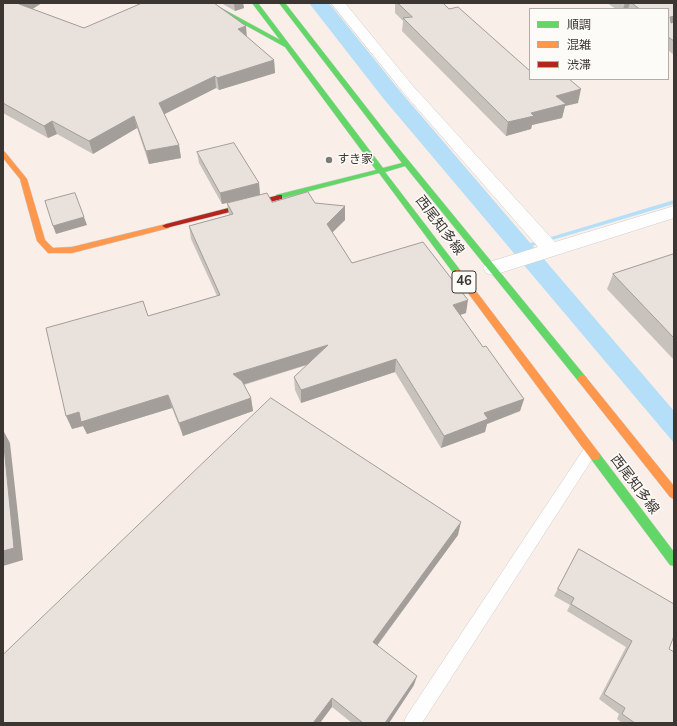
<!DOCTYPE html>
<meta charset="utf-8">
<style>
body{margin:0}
#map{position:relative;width:677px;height:726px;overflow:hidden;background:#fcfbf9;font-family:"Nunito Sans","Noto Sans JP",sans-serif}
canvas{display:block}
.frame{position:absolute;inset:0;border:4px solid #3c3632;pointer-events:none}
.legend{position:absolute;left:529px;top:8px;width:140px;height:72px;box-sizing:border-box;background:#fdfbf8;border:1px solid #b0aca9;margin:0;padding:5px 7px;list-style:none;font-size:12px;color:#3c3632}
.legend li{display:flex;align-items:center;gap:8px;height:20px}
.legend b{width:20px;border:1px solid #b0aca9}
</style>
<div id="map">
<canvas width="677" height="726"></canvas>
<div class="frame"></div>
<ul class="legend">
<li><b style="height:5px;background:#63d668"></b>順調</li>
<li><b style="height:5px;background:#ff974d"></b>混雑</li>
<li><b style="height:5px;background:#b3261e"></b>渋滞</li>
</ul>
</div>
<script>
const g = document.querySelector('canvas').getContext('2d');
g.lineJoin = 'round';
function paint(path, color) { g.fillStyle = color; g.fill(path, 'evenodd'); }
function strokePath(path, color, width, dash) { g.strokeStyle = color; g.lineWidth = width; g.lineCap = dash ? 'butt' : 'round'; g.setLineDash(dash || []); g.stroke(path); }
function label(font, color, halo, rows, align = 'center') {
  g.font = font + ' "Nunito Sans","Noto Sans JP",sans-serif'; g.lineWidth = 3; g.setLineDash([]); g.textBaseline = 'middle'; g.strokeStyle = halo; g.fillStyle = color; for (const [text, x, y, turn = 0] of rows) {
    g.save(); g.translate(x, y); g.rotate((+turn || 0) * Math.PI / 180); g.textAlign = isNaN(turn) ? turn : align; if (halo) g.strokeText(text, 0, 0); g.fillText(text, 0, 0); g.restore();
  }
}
paint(new Path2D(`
 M 3,3 L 674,3 L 674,723 L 3,723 ZM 530,9 L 668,9 L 668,79 L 530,79 Z`), '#f9efe8');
paint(new Path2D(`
 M 309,3 L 329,3 L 400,91 L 674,411 L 674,443 L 383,98 Z`), '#b5dff8');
paint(new Path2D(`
 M 674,200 L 674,204 L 525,248 L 521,248 L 520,247 L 521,246 Z`), '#b5dff8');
const lane = new Path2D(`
 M 590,445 L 595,447 L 597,451 L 595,455 L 422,723 L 404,723 L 406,717 L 585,447 Z`);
const street = new Path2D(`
 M 331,3 L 345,3 L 413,86 L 555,242 L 674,206 L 674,218 L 500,273 L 493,275 L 486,273 L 483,268 L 486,263 L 538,247 L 403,92 Z`);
const fast = new Path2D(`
 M 205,3 L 212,3 L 280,40 L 252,3 L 258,3 L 383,168 L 402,163 L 279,3 L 285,3 L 395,144 L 585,376 L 587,379 L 585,382 L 579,382 L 405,166 L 385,172 L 460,270 L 461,272 L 460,274 L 454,274 L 379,173 L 279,199 L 276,199 L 276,195 L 376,170 L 285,47 Z
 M 595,452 L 599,453 L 674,552 L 674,566 L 670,565 L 591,459 L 590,456 L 591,453 Z`);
const slow = new Path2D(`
 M 3,151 L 5,152 L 27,179 L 45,240 L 53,248 L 72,247 L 166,224 L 170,226 L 169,228 L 72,253 L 48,253 L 37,241 L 20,179 L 3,158 Z
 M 457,269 L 460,270 L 599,453 L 600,456 L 599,459 L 595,460 L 591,459 L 454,274 L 453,272 L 454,270 Z
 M 582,375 L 585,376 L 674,486 L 674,499 L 670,497 L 579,382 L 577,379 L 579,376 Z`);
const jam = new Path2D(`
 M 279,195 L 282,195 L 282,199 L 166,228 L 162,226 L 166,224 Z`);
strokePath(lane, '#d0cdca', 1);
strokePath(street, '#d0cdca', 1);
strokePath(fast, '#d0cdca', 1);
strokePath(slow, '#d0cdca', 1);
strokePath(jam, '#d0cdca', 1);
paint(lane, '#fffefe');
paint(street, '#fffefe');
paint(fast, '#63d668');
paint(slow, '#ff974d');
paint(jam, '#b3261e');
paint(new Path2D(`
 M 3,3 L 33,9 L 84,28 L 246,36 L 274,60 L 275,73 L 219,90 L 216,88 L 164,114 L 179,145 L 181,158 L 149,164 L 137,128 L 93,154 L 57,134 L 48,138 L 3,113 Z
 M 221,3 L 243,3 L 244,8 L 235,11 Z
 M 395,3 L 443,3 L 530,79 L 578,103 L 565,106 L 562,118 L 532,125 L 531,129 L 506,136 L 402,31 L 403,21 L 395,13 Z
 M 607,3 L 674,3 L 674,55 L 668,50 L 668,9 L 616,9 Z
 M 197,152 L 259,183 L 260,195 L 222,204 L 199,163 Z
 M 272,202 L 315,203 L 345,220 L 332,232 L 352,263 L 466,313 L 460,315 L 483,347 L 524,399 L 520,411 L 487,424 L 485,432 L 441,448 L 395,372 L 301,403 L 295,390 L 294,377 L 307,365 L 244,385 L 251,398 L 253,411 L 183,436 L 172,408 L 87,434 L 83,426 L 72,429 L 148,316 L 217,296 L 191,239 L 189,226 L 229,215 L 227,203 Z
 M 674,254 L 674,360 L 607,289 L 613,274 Z
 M 458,535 L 377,646 L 414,685 L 389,723 L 352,723 L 332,707 L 3,723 Z
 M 579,549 L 669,649 L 674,723 L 622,723 L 617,719 L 619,714 L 599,699 L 626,647 L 567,611 L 570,605 L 554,596 Z`), '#c8c2bd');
paint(new Path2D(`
 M 20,3 L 42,3 L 23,15 L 19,4 Z
 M 234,3 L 243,3 L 244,8 L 235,11 Z
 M 625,3 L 630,3 L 628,9 L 623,9 Z
 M 674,16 L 674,26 L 668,27 L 670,17 Z
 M 246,26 L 247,38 L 238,29 Z
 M 274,60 L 275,73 L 219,90 L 217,78 Z
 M 215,76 L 216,88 L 161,116 L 159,103 Z
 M 581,89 L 578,103 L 565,106 L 562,118 L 532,125 L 531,129 L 506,136 L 508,122 L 531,113 L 556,96 Z
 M 134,116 L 137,128 L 93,154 L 89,141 Z
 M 52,121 L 57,134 L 48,138 L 44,126 Z
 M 179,145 L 181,158 L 149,164 L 146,151 Z
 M 259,183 L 260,195 L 222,204 L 220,193 Z
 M 345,206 L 345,220 L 327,238 L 327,224 Z
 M 84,217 L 87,225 L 56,234 L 53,226 Z
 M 468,300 L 466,313 L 451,318 L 453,305 Z
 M 328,345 L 328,358 L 235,387 L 233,374 Z
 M 396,359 L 395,372 L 301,403 L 301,390 Z
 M 168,395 L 172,408 L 87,434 L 83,426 L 72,429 L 66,416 L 79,412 Z
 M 251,398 L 253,411 L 183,436 L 179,423 Z
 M 524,399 L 520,411 L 487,424 L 485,432 L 441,448 L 444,436 L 484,413 Z
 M 3,430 L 10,443 L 23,560 L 3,566 Z
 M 461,522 L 458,535 L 372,652 L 373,642 Z
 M 417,676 L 414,685 L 389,723 L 385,723 Z
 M 332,698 L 332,707 L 320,723 L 313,723 Z`), '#a39e9a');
const building = new Path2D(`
 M 3,3 L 20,3 L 19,4 L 84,28 L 142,3 L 214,3 L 246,26 L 238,29 L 274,60 L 217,78 L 215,76 L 159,103 L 179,145 L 146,151 L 134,116 L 89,141 L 52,121 L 44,126 L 3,103 Z
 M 398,3 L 443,3 L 449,9 L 458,7 L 530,71 L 530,79 L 569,79 L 581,89 L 556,96 L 566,104 L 531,113 L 534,116 L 508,122 L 403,18 L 412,17 Z
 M 632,3 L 674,3 L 674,16 L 670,17 L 671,23 L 674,22 L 674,41 L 668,37 L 668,29 L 669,29 L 668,28 L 668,9 L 640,9 Z
 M 234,143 L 259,183 L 220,193 L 197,152 Z
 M 308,192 L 315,203 L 345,206 L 327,224 L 352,263 L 423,242 L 468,300 L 453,305 L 483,347 L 486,346 L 524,399 L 484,413 L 488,419 L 444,436 L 396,359 L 301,390 L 294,377 L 328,345 L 233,374 L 242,381 L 251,398 L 179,423 L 168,395 L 81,422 L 79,412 L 66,416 L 46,328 L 143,301 L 148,316 L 220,295 L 189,226 L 233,214 L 227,203 L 267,193 L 272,202 Z
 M 75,193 L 84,217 L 53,226 L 45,201 Z
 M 674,254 L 674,338 L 613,274 Z
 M 271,398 L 461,522 L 373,642 L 417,676 L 385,723 L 363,723 L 332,698 L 313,723 L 3,723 L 3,655 Z
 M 3,436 L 14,548 L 3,551 Z
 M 579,549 L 674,604 L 674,636 L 669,649 L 674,652 L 674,723 L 635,723 L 622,714 L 625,708 L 604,694 L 632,641 L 571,604 L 574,598 L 558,589 Z`);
paint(building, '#e9e2dc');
strokePath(building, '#a39e9a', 1);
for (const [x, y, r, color] of [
 [329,160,4,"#7f7b78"]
]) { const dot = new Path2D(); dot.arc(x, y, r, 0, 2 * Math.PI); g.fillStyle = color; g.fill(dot); strokePath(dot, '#fdfbf8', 1.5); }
label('12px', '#3c3632', '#fdfbf8', [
 ["すき家",337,160]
], 'left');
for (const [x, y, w] of [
 [464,282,24]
]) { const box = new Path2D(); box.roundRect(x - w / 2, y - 11, w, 22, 3); g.fillStyle = '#fdfbf8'; g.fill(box); strokePath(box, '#3c3632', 1); }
label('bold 13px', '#3c3632', null, [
 ["46",464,282]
]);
label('14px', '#3c3632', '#fdfbf8', [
 ["西尾知多線",439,226,53],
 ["西尾知多線",634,485,53]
]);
</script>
